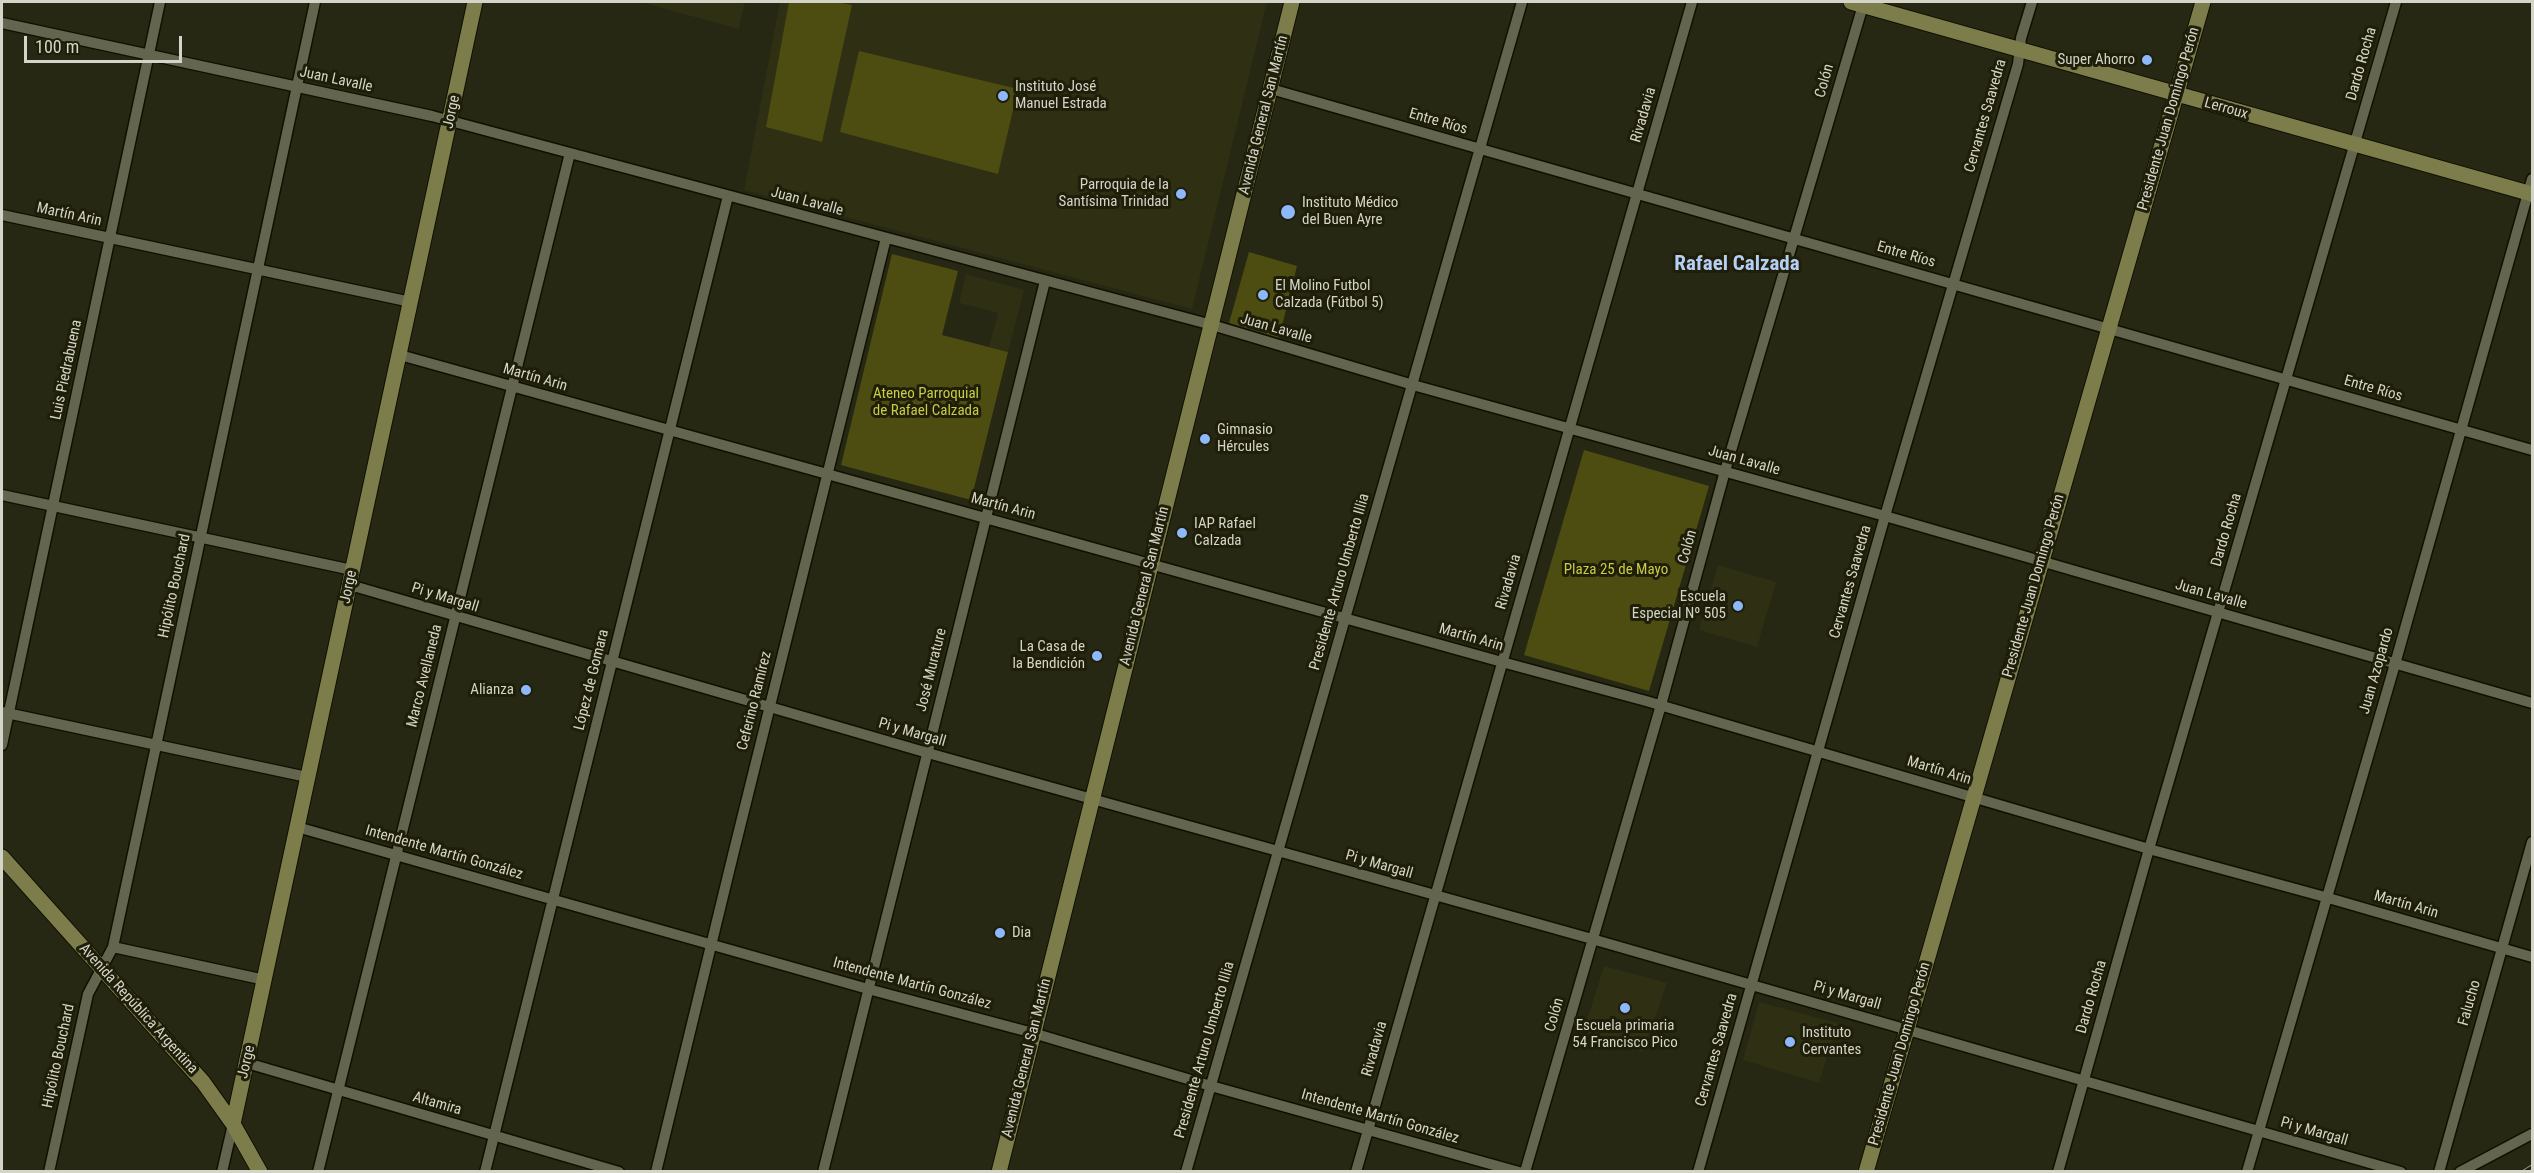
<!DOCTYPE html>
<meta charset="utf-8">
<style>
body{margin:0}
#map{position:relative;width:2534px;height:1173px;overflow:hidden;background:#272813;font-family:"Roboto Condensed",sans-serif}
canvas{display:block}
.frame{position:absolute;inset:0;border:3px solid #d4d4c8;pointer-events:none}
.scale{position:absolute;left:24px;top:36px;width:158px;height:27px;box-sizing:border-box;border:3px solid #d4d4c8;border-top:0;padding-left:8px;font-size:18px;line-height:21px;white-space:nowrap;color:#d4d4c8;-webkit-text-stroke:4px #1e1e09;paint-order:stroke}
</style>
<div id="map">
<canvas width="2534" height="1173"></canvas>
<div class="frame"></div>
<div class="scale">100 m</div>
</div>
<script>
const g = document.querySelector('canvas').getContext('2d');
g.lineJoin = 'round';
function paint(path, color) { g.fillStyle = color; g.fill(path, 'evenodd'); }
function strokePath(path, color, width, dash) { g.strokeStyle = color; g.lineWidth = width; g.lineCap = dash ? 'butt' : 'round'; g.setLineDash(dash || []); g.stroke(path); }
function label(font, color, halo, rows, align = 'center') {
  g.font = font + ' "Roboto Condensed",sans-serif'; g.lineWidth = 6; g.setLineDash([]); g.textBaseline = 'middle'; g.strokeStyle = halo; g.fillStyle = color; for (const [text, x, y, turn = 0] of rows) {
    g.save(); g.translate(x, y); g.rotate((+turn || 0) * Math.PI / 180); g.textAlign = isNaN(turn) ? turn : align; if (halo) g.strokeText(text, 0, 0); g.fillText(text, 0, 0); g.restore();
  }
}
paint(new Path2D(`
 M 640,2 L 745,2 L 739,29 Z
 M 780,2 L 1267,2 L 1192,309 L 744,190 Z
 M 966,274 L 1024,290 L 1008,352 L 989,347 L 998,313 L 959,303 Z
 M 1718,565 L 1776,582 L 1757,647 L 1699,630 Z
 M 1604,966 L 1667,983 L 1643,1052 L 1583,1033 Z
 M 1759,1002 L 1837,1023 L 1819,1083 L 1743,1060 Z`), '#2f2f13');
paint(new Path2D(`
 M 789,2 L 836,2 L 852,5 L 822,142 L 766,127 Z
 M 859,51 L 1018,89 L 998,174 L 840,132 Z
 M 1249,252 L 1297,266 L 1279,338 L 1229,323 Z
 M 892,254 L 958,271 L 942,335 L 1008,352 L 971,500 L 841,465 Z
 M 1584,450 L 1709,486 L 1649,691 L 1524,655 Z`), '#4d4d12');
const street = new Path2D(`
 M 2,23 L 432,116 L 570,153 L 1212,325 L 1413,385 L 1885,516 L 2532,703
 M 1271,89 L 2532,450
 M 2,215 L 411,302
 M 400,355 L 1502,662 L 1646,701 L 2149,849 L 2325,897 L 2532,957
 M 2,495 L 352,570
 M 350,585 L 928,753 L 1592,939 L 2401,1172
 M 2,712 L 307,777
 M 2,745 L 160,2
 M 297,827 L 868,989 L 1033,1033 L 1211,1086 L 1519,1172
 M 113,947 L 265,980
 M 247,1063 L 619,1172
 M 49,1172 L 88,994 L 113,947 L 315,2
 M 222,1172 L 233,1124
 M 318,1172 L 570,153
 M 485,1172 L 728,196
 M 656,1172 C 730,860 810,550 886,238
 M 823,1172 L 1045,281
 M 1186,1172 L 1522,2
 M 1356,1172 L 1692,2
 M 1525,1172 L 1661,705 L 1725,471 L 1864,2
 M 1698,1172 L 1885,516 L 2018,64 L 2021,38 L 2032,2
 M 2058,1172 L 2149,849 L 2396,2
 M 2247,1172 L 2395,664 L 2532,179
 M 2439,1172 L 2532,842
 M 2460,1172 L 2532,1134`);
const secondary = new Path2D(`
 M 1851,2 L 2532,194
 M 2,857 L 203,1082 L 233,1124 L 260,1172
 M 233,1124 L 475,2
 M 999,1172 L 1292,2
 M 1866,1172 L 2203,2`);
strokePath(street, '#101001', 13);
strokePath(secondary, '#101001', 17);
strokePath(street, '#64654e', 10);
strokePath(secondary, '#7c7d4b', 15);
const rail = new Path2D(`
 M 2524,1172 L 2532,1167`);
strokePath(rail, '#99998a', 5);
strokePath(rail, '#1e1e09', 3, [9]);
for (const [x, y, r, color] of [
 [2147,60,6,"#8db9fc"],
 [1003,96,6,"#8db9fc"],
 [1181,194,6,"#8db9fc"],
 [1288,212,8,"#8db9fc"],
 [1263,295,6,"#8db9fc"],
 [1205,439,6,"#8db9fc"],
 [1182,533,6,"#8db9fc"],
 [1738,606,6,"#8db9fc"],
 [1097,656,6,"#8db9fc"],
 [526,690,6,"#8db9fc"],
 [1000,933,6,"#8db9fc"],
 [1625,1008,6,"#8db9fc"],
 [1790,1042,6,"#8db9fc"]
]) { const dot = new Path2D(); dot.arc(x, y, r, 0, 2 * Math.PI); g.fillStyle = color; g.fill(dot); strokePath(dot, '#1e1e09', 2); }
label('15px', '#d4d4c8', '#1e1e09', [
 ["Super Ahorro",2135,60,"right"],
 ["Instituto José",1015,87],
 ["Manuel Estrada",1015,104],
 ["Parroquia de la",1169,185,"right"],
 ["Santísima Trinidad",1169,202,"right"],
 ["Instituto Médico",1302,203],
 ["del Buen Ayre",1302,220],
 ["El Molino Futbol",1275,286],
 ["Calzada (Fútbol 5)",1275,303],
 ["Gimnasio",1217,430],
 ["Hércules",1217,447],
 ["IAP Rafael",1194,524],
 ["Calzada",1194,541],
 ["Escuela",1726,597,"right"],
 ["Especial Nº 505",1726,614,"right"],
 ["La Casa de",1085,647,"right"],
 ["la Bendición",1085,664,"right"],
 ["Alianza",514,690,"right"],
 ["Dia",1012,933],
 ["Escuela primaria",1625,1026,"center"],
 ["54 Francisco Pico",1625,1043,"center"],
 ["Instituto",1802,1033],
 ["Cervantes",1802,1050]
], 'left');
label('15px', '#d4d4c8', '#1e1e09', [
 ["Dardo Rocha",2362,64,-74],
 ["Juan Lavalle",336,80,12],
 ["Colón",1825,81,-74],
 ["Lerroux",2226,109,16],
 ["Jorge",452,112,-78],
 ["Avenida General San Martín",1264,115,-76],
 ["Rivadavia",1644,115,-74],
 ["Cervantes Saavedra",1986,116,-74],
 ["Presidente Juan Domingo Perón",2169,119,-74],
 ["Entre Ríos",1438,122,16],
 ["Juan Lavalle",807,202,15],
 ["Martín Arin",69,215,12],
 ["Entre Ríos",1906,255,16],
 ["Juan Lavalle",1276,329,16],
 ["Luis Piedrabuena",67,370,-78],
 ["Martín Arin",535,378,16],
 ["Entre Ríos",2373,389,16],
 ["Juan Lavalle",1744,461,16],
 ["Martín Arin",1003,507,15],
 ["Dardo Rocha",2227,530,-74],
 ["Colón",1688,547,-74],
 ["Presidente Arturo Umberto Illia",1340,582,-74],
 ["Rivadavia",1509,582,-74],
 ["Cervantes Saavedra",1851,582,-74],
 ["Hipólito Bouchard",175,586,-78],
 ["Avenida General San Martín",1145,586,-76],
 ["Presidente Juan Domingo Perón",2034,586,-74],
 ["Jorge",349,587,-78],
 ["Juan Lavalle",2211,595,16],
 ["Pi y Margall",445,598,17],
 ["Martín Arin",1471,638,16],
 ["José Murature",932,670,-76],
 ["Juan Azopardo",2377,671,-74],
 ["Marco Avellaneda",425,676,-76],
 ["López de Gomara",592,680,-76],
 ["Ceferino Ramírez",755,701,-76],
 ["Pi y Margall",912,733,16],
 ["Martín Arin",1939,771,17],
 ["Intendente Martín González",444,853,16],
 ["Pi y Margall",1379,865,16],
 ["Martín Arin",2406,905,16],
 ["Intendente Martín González",912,984,15],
 ["Pi y Margall",1847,996,16],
 ["Dardo Rocha",2092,997,-74],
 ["Falucho",2470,1003,-74],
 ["Avenida República Argentina",138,1009,48],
 ["Colón",1555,1015,-74],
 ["Rivadavia",1375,1049,-74],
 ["Presidente Arturo Umberto Illia",1205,1050,-74],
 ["Cervantes Saavedra",1717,1050,-74],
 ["Presidente Juan Domingo Perón",1900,1054,-74],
 ["Hipólito Bouchard",59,1056,-78],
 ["Avenida General San Martín",1027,1058,-76],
 ["Jorge",247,1062,-77],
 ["Altamira",437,1104,16],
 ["Intendente Martín González",1380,1117,16],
 ["Pi y Margall",2314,1132,16]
]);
label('15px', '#cbcc43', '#1e1e09', [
 ["Ateneo Parroquial",926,394],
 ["de Rafael Calzada",926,411],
 ["Plaza 25 de Mayo",1616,570]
]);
label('bold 21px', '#b6cff6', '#1e1e09', [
 ["Rafael Calzada",1737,265]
]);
</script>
